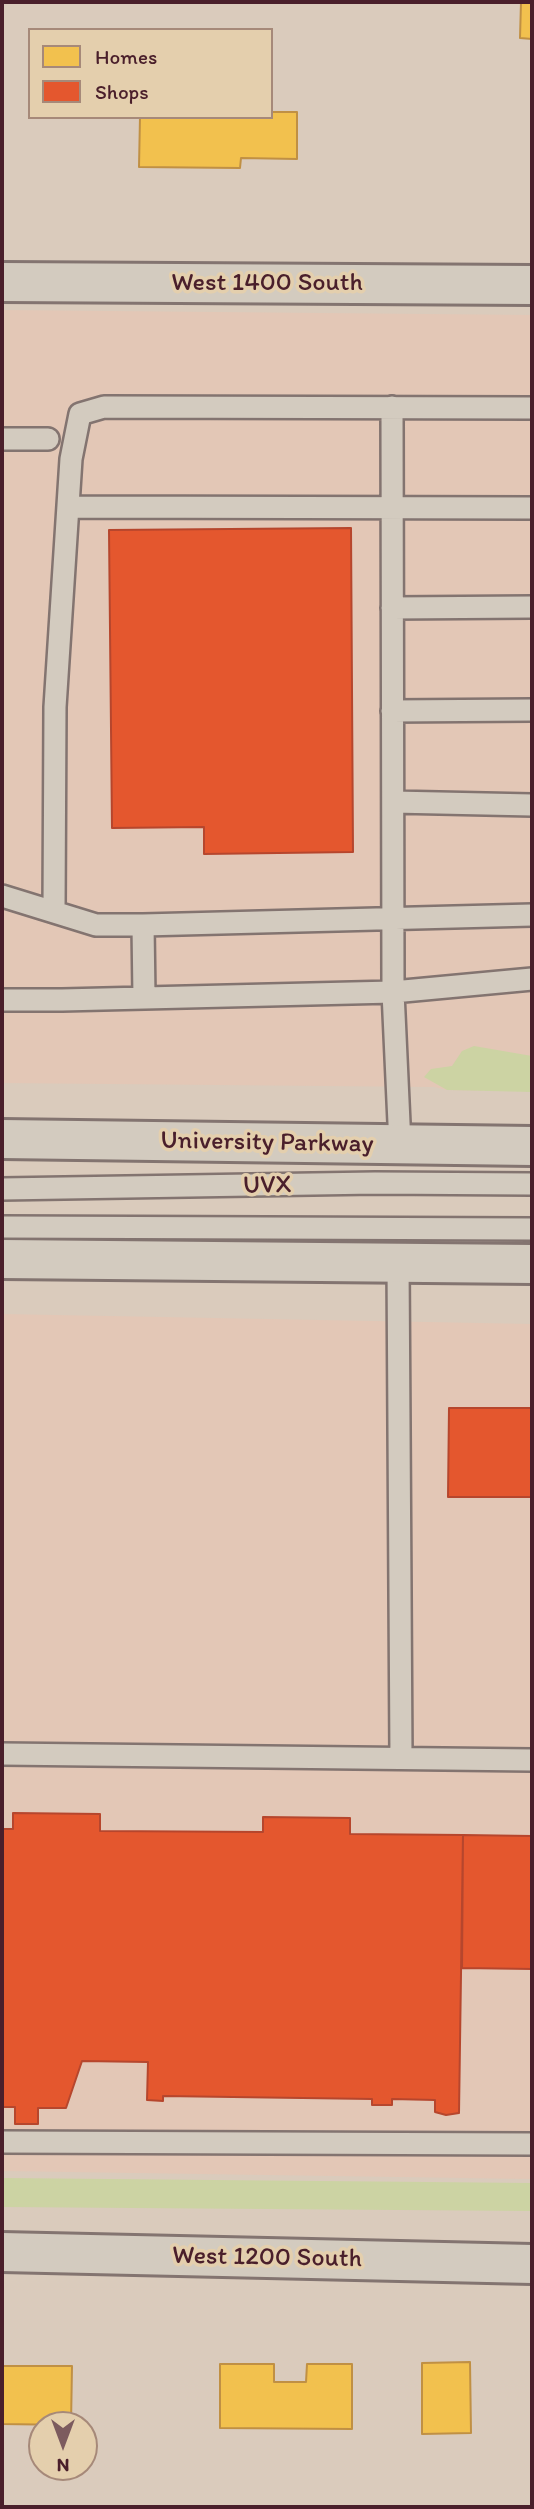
<!DOCTYPE html>
<style>
body{margin:0}
#map{position:relative;width:534px;height:2509px;overflow:hidden;background:#dacbbc;font-family:Itim,sans-serif}
canvas{display:block}
.frame{position:absolute;inset:0;border:4px solid #4a1f2b;pointer-events:none}
.legend{position:absolute;left:28px;top:28px;width:245px;height:91px;box-sizing:border-box;background:#e4cfad;border:2px solid #a68979;margin:0;padding:9px 12px;list-style:none;font-size:21px;color:#4a1f2b}
.legend li{display:flex;align-items:center;gap:14px;height:35px}
.legend b{width:35px;border:2px solid #a68979}
.north{position:absolute;left:28px;top:2411px;width:70px;height:70px;box-sizing:border-box;background:#e4cfad;border:2px solid #a68979;border-radius:50%;rotate:180deg;font-size:19px;font-weight:700;line-height:28px;text-align:center;color:#4a1f2b}
.north::after{content:'';display:block;margin:auto;width:24px;height:32px;background:#7c5b5e;clip-path:polygon(50% 0,100% 100%,50% 72%,0 100%)}
</style>
<div id="map">
<canvas width="534" height="2509"></canvas>
<div class="frame"></div>
<ul class="legend">
<li><b style="height:19px;background:#f2c14e"></b>Homes</li>
<li><b style="height:19px;background:#e4572e"></b>Shops</li>
</ul>
<div class="north">N</div>
</div>
<script>
const g = document.querySelector('canvas').getContext('2d');
g.lineJoin = 'round';
function paint(path, color) { g.fillStyle = color; g.fill(path, 'evenodd'); }
function strokePath(path, color, width, dash) { g.strokeStyle = color; g.lineWidth = width; g.lineCap = dash ? 'butt' : 'round'; g.setLineDash(dash || []); g.stroke(path); }
function label(font, color, halo, rows, align = 'center') {
  g.font = font + ' Itim,sans-serif'; g.lineWidth = 7; g.setLineDash([]); g.textBaseline = 'middle'; g.strokeStyle = halo; g.fillStyle = color; for (const [text, x, y, turn = 0] of rows) {
    g.save(); g.translate(x, y); g.rotate((+turn || 0) * Math.PI / 180); g.textAlign = isNaN(turn) ? turn : align; if (halo) g.strokeText(text, 0, 0); g.fillText(text, 0, 0); g.restore();
  }
}
paint(new Path2D(`
 M 2,310 L 532,315 L 532,1091 L 447,1090 L 434,1087 L 2,1083 Z
 M 2,1314 L 532,1324 L 532,2179 L 2,2171 Z`), '#e3c7b6');
paint(new Path2D(`
 M 474,1046 L 532,1056 L 532,1092 L 447,1090 L 424,1077 L 431,1069 L 452,1066 L 462,1051 Z
 M 2,2178 L 532,2183 L 532,2211 L 2,2207 Z`), '#ccd3a3');
const homes = new Path2D(`
 M 521,2 L 532,2 L 532,39 L 520,38 Z
 M 271,112 L 297,112 L 297,159 L 241,158 L 240,168 L 139,167 L 140,117 L 271,117 Z
 M 470,2362 L 471,2433 L 422,2434 L 422,2363 Z
 M 220,2364 L 274,2364 L 274,2382 L 306,2382 L 307,2364 L 352,2364 L 352,2429 L 220,2428 Z
 M 2,2366 L 72,2366 L 71,2425 L 2,2424 Z`);
paint(homes, '#f2c14e');
strokePath(homes, '#c09044', 2);
const shops = new Path2D(`
 M 351,528 L 353,852 L 204,854 L 204,827 L 112,828 L 109,530 Z
 M 449,1408 L 532,1408 L 532,1497 L 448,1497 Z
 M 13,1813 L 100,1814 L 100,1831 L 263,1832 L 263,1817 L 350,1818 L 350,1834 L 463,1835 L 459,2113 L 446,2115 L 435,2112 L 435,2100 L 392,2099 L 392,2105 L 372,2105 L 372,2099 L 163,2096 L 163,2101 L 147,2100 L 148,2062 L 82,2061 L 66,2108 L 38,2108 L 38,2124 L 15,2124 L 15,2107 L 2,2107 L 2,1829 L 13,1829 Z
 M 463,1835 L 532,1836 L 532,1969 L 462,1968 Z`);
paint(shops, '#e4572e');
strokePath(shops, '#b6462d', 2);
const service = new Path2D(`
 M 392,407 L 393,992 L 400,1145
 M 2,439 L 48,439
 M 68,507 L 532,508
 M 392,608 L 532,607
 M 392,711 L 532,710
 M 393,802 L 532,805
 M 2,896 L 96,925 L 143,925
 M 54,911 L 55,707 L 71,459 L 80,414 L 104,407 L 532,408
 M 144,997 L 143,925 L 532,915
 M 2,1000 L 62,1000 L 393,992 L 532,979
 M 2,1189 L 375,1183 L 532,1184
 M 2,1227 L 532,1229
 M 398,1262 L 401,1758
 M 2,1754 L 532,1760
 M 2,2142 L 532,2144`);
const minor = new Path2D(`
 M 2,282 L 532,285`);
const tertiary = new Path2D(`
 M 2,2252 L 532,2264`);
const primary = new Path2D(`
 M 2,1139 L 532,1146
 M 2,1259 L 532,1264`);
strokePath(service, '#837470', 26);
strokePath(minor, '#837470', 44);
strokePath(tertiary, '#837470', 44);
strokePath(primary, '#837470', 44);
strokePath(service, '#d3cbbf', 21);
strokePath(minor, '#d3cbbf', 38);
strokePath(tertiary, '#d3cbbf', 38);
strokePath(primary, '#d3cbbf', 38);
label('26px', '#4a1f2b', '#e4cfad', [
 ["West 1400 South",267,283],
 ["University Parkway",267,1143,1],
 ["UVX",267,1186,-1],
 ["West 1200 South",267,2258,1]
]);
</script>
